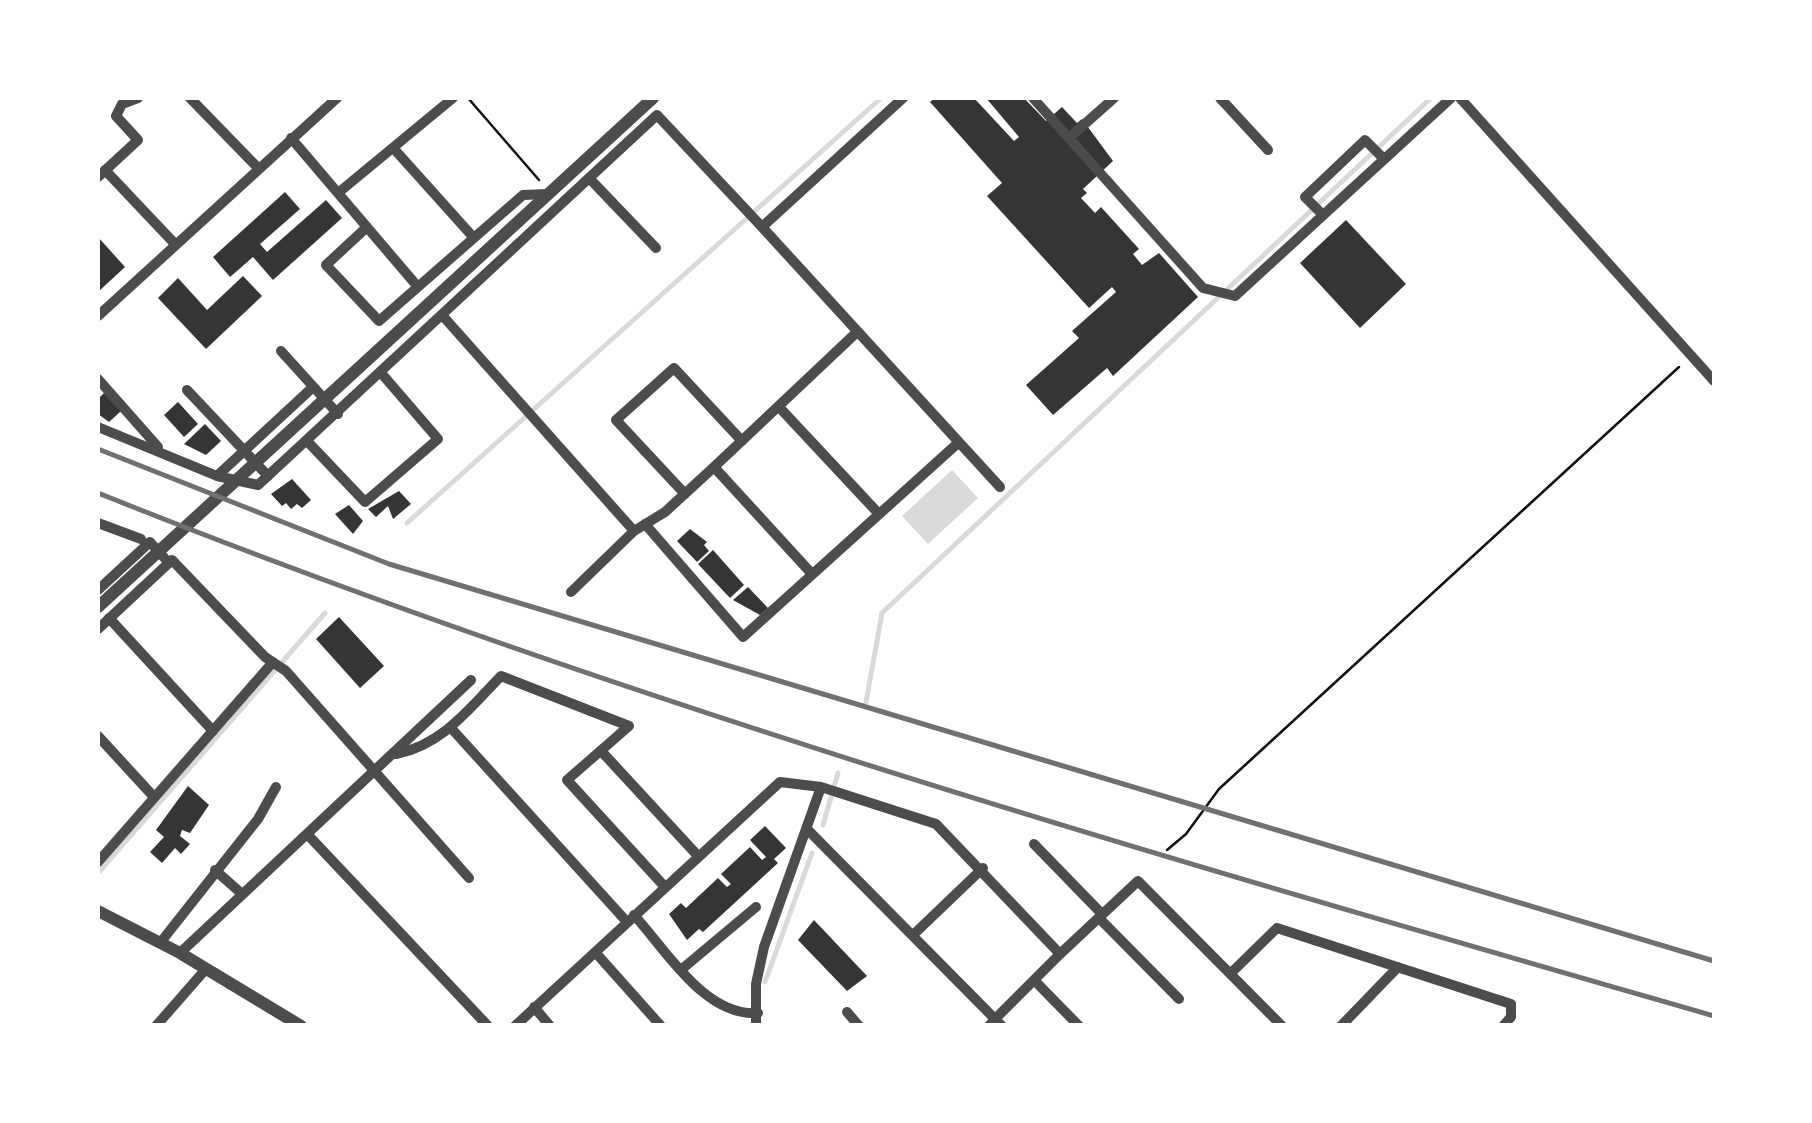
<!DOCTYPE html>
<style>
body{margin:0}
#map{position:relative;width:1812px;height:1123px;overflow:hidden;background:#fff;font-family:Signika,sans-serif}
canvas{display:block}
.frame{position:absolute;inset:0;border:100px solid #fff;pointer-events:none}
</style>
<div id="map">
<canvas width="1812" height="1123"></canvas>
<div class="frame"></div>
</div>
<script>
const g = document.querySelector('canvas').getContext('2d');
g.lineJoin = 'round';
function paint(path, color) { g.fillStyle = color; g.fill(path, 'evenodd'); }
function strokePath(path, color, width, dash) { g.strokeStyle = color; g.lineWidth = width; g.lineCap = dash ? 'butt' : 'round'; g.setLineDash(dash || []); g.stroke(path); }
paint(new Path2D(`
 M 952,470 L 978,498 L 928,544 L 902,516 Z`), '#d9d9d9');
strokePath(new Path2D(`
 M 407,523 L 881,98
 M 866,702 L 882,613 L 1431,98
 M 823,825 L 838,773
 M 98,873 L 325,613
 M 765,982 L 812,853`), '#d9d9d9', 5);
paint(new Path2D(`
 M 935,98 L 974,98 L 1014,141 L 1019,137 L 986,98 L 1024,98 L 1046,121 L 1062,107 L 1077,123 L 1082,119 L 1113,161 L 1083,189 L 1087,193 L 1081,198 L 1095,213 L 1101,207 L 1139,249 L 1133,254 L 1142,265 L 1159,253 L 1198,297 L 1113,376 L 1107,368 L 1053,415 L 1026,385 L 1079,338 L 1072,331 L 1116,292 L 1112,287 L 1089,308 L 987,196 L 1002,183 L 930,102 Z
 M 285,192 L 300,209 L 260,244 L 267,252 L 326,200 L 342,218 L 273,280 L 253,257 L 230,277 L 213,257 Z
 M 1346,220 L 1406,284 L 1360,328 L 1300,263 Z
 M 98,237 L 125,267 L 98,292 Z
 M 243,276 L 262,296 L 206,349 L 158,298 L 178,278 L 207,310 Z
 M 104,393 L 121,411 L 109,422 L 98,414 L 98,399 Z
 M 178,402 L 198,424 L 184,437 L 164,415 Z
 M 205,424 L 221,441 L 206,455 L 184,444 Z
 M 292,479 L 311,500 L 302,508 L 297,504 L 291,509 L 286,503 L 282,506 L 271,494 Z
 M 399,491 L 411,504 L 393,519 L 388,506 L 376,517 L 368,509 Z
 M 349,505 L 363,521 L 353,534 L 335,514 Z
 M 690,529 L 707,542 L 704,545 L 709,551 L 697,562 L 677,541 Z
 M 713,550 L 744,585 L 730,598 L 698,564 Z
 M 748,587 L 768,608 L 760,615 L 733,600 Z
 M 339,617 L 384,666 L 360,688 L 316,639 Z
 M 188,786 L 209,805 L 190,833 L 182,830 L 180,836 L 190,844 L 181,854 L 175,848 L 162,863 L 150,852 L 164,837 L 156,830 Z
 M 765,826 L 786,848 L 774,859 L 778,863 L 703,932 L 699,929 L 687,940 L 669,914 L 681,903 L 686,908 L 718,878 L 727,887 L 731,884 L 721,874 L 750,847 L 762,860 L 766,857 L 750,840 Z
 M 814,920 L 867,976 L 847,991 L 798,940 Z`), '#353535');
strokePath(new Path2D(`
 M 468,98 L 539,180
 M 1167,850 L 1186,834 L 1219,789 L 1679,367`), '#111', 2.5);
strokePath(new Path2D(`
 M 190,98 L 258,168
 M 1033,98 L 1203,288 L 1235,296 L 1451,98
 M 1220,98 L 1268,150
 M 1460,98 L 1714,381
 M 291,138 L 418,287
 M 1069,138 L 1114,98
 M 395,150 L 474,238
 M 105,170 L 175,244
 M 98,177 L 138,140 L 116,116 L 122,104 L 138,98
 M 589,178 L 656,248
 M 338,193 L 453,98
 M 1323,215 L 1305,197 L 1365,140 L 1384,159
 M 367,227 L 326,265 L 379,321 L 523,195 L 547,194
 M 762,227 L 1000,487
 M 442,315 L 634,531
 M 98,316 L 337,98
 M 281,351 L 338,414
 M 98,379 L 158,447
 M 187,390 L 268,476
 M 779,407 L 879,514
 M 98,427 L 217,476 L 258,485 L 657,115 L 762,227 L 903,98
 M 308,442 L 365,502 L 438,439 L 382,374
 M 714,467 L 812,574
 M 217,476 L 312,388
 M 685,494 L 616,420 L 674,368 L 742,441
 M 98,523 L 141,539
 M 645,524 L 743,637 L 958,443
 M 98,590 L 150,542 L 169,563
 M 571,592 L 634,531 L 665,512 L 714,467 L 856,333
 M 109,618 L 213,731
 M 98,629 L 172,560 L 265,657 L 286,671 L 469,878
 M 451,728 L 627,922
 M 98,736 L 154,797
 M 603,753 L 698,856
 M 396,754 C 442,745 469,709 501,676 L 629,726 L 567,780 L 665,887
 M 807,829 L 995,1019 L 989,1026
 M 308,835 L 488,1026
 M 1034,844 L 1102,914
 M 98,862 L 273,662
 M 215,870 L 242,894
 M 634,915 C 666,950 705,1017 758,1013
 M 1099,918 L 1179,999
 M 913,935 L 983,868
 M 160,943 L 258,819 L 276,787
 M 595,952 L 661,1026
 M 180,953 L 471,680
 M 1060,954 L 1138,881 L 1282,1026
 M 682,969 L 756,907
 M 1231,973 L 1277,928 L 1511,1004 L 1511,1017 L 1503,1026
 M 1034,980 L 1079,1026
 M 534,1007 L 550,1026
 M 847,1012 L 859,1026
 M 156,1026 L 205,970
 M 515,1026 L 780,782 L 821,787
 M 756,1026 L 756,984 L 764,947 L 821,787 L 936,824 L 1060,954 L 995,1019 L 1002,1026
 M 1341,1026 L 1398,967`), '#4c4c4c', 10);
strokePath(new Path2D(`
 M 98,607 L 653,98
 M 98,911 L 180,953 L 301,1026`), '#4c4c4c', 12);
strokePath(new Path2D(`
 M 98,449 L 389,564 L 1714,961
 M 98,493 C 624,704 1170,859 1714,1016`), '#707070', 5);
</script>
